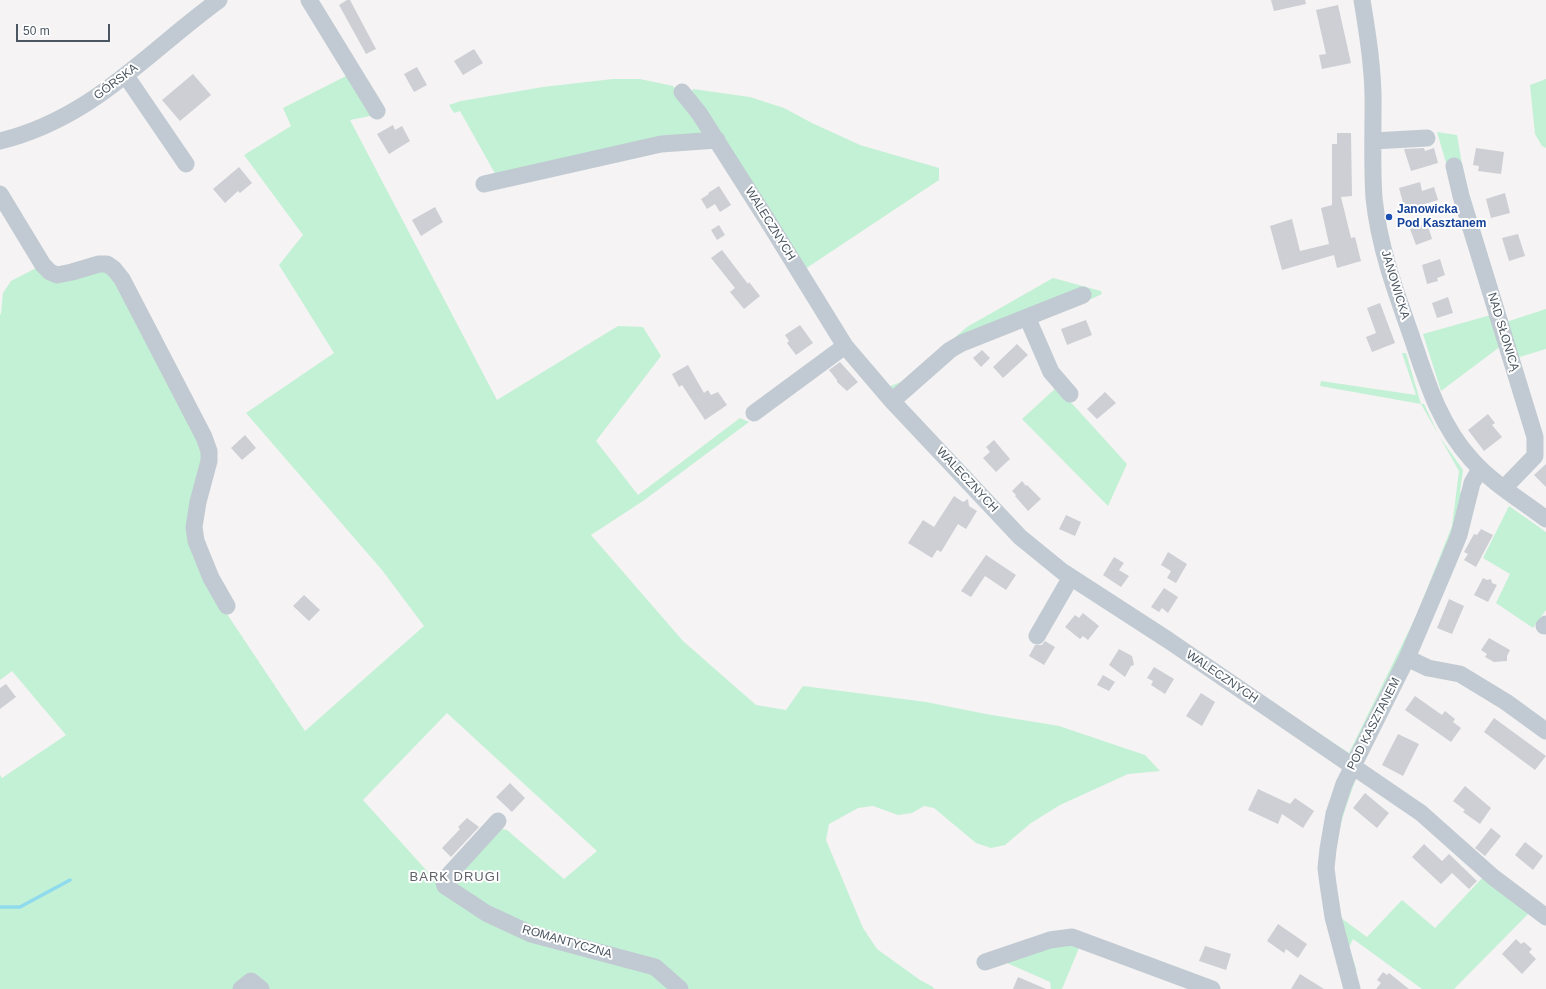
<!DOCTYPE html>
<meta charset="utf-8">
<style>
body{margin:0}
#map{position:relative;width:1546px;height:989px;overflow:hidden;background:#f5f3f3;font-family:Helvetica,sans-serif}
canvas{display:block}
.scale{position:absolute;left:16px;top:24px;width:94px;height:18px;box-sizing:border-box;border:2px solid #4a5661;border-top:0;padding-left:5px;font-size:12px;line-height:14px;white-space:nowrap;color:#4a5661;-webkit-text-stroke:3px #fff;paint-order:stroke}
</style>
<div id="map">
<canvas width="1546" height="989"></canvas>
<div class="scale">50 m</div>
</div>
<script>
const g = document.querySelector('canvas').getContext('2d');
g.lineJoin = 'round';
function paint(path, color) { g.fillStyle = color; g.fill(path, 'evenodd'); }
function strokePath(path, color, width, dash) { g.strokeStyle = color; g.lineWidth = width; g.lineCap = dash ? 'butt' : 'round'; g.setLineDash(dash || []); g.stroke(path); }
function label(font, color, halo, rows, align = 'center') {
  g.font = font + ' Helvetica,sans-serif'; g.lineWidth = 4; g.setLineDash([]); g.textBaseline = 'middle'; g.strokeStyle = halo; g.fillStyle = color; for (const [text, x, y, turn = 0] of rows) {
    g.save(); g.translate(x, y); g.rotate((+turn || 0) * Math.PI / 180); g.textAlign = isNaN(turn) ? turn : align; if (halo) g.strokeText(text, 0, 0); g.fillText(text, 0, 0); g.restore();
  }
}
paint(new Path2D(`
 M 350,74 L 375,115 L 350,120 L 497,400 L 618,326 L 643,327 L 661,356 L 596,441 L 638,495 L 740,418 L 749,422 L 643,501 L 591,535 L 683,641 L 756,705 L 786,710 L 803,686 L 926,702 L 986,714 L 1059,726 L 1145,755 L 1160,771 L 1128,774 L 1060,805 L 1031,823 L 1005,845 L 991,848 L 976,843 L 934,808 L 924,806 L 912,813 L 898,815 L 873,806 L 858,808 L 829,824 L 826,840 L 863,928 L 877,949 L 920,980 L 933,987 L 934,989 L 686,989 L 667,970 L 533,930 L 451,884 L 497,828 L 507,830 L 564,879 L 597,851 L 447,713 L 363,800 L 445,891 L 484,916 L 654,971 L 675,989 L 0,989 L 0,775 L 2,778 L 66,735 L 12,671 L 0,680 L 0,315 L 1,313 L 3,293 L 11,281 L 40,266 L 106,267 L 204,447 L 192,500 L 223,608 L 305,731 L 424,626 L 382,570 L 246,413 L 334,353 L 279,265 L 303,235 L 244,155 L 291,126 L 283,108 Z
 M 613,79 L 640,79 L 673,86 L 711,137 L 497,177 L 460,111 L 454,113 L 449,105 L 461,101 L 543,87 Z
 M 1546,79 L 1546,148 L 1542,146 L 1535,134 L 1530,85 Z
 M 693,89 L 750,97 L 784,108 L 812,123 L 860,145 L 939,168 L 939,180 L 805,269 L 850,342 L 888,387 L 906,380 L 967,327 L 1053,278 L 1101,291 L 1102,294 L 1089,300 L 980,332 L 891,392 L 848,344 L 690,95 Z
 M 1437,132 L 1457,135 L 1463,170 L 1447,166 Z
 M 1546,309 L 1546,349 L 1516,358 L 1506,322 Z
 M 1491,315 L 1501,346 L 1441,391 L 1423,334 Z
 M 1402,353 L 1406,353 L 1421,404 L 1424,404 L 1439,436 L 1463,470 L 1460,492 L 1465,493 L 1436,580 L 1350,757 L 1172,636 L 1349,753 L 1417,614 L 1452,526 L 1459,471 L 1421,404 L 1320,386 L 1321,381 L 1416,395 Z
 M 1057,387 L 1127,464 L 1108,506 L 1022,419 Z
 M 1509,506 L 1546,532 L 1546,610 L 1533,628 L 1496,603 L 1510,574 L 1483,558 Z
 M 1357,774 L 1360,774 L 1372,783 L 1372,787 L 1357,776 C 1344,811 1331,847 1334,885 C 1335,896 1338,907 1341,918 L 1367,937 L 1402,900 L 1435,928 L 1486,874 L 1531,911 L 1454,989 L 1422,989 L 1353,939 L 1349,947 L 1357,971 L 1352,967 C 1348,951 1344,935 1341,919 C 1337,903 1332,888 1331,871 C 1331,838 1342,806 1354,775 Z
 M 1050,942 L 1081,943 L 1062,989 L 1051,989 L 1050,982 L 1007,963 L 996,967 L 999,961 Z`), '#c3f1d5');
strokePath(new Path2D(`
 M 0,907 L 20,907 L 70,880`), '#90daee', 3.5);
paint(new Path2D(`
 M 347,0 L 350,0 L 376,49 L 366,54 L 339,5 Z
 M 1271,0 L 1305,0 L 1306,4 L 1274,11 Z
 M 1338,5 L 1351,63 L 1322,69 L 1319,55 L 1326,54 L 1316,10 Z
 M 474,49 L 483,63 L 463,75 L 454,61 Z
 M 417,67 L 427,85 L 414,92 L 404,74 Z
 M 193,74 L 211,95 L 180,121 L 162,100 Z
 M 393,125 L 395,130 L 402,126 L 410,141 L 389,154 L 377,134 Z
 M 1337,133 L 1351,133 L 1352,196 L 1341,197 L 1351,238 L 1355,237 L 1361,261 L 1337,268 L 1334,255 L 1282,270 L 1270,226 L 1292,219 L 1300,251 L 1329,244 L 1321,208 L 1332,205 L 1332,144 L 1337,144 Z
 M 1424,148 L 1425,151 L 1434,148 L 1438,163 L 1411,171 L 1404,149 Z
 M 1476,148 L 1504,152 L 1501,174 L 1478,171 L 1479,166 L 1473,165 Z
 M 239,167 L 252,183 L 240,193 L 238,191 L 225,203 L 213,189 Z
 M 1420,182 L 1422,191 L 1434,187 L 1438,200 L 1405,210 L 1399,188 Z
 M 719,186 L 731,205 L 720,212 L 715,204 L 707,209 L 701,199 L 709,194 L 708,193 Z
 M 1505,193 L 1510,213 L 1491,218 L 1486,199 Z
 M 435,207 L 443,222 L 421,236 L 412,220 Z
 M 1427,223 L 1432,239 L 1416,245 L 1410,229 Z
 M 719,225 L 725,235 L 717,240 L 711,230 Z
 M 1518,234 L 1525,256 L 1509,261 L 1502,238 Z
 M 722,250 L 748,284 L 749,282 L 760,296 L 744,309 L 730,292 L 735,288 L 711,258 Z
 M 1440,259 L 1445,275 L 1437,278 L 1438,281 L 1427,284 L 1422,265 Z
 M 1448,297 L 1453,313 L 1437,318 L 1432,303 Z
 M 1380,303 L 1395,343 L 1372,352 L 1366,337 L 1376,333 L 1367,308 Z
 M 1086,320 L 1092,335 L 1067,345 L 1061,329 Z
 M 800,325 L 813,343 L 796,355 L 787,343 L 789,341 L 785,335 Z
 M 1017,344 L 1028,355 L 1003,378 L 993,367 Z
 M 982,350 L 990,358 L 981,367 L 973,358 Z
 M 840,362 L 858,382 L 847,391 L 837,382 L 837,380 L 829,370 Z
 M 688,365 L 704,393 L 708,390 L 711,395 L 718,392 L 727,405 L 705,420 L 682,385 L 679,387 L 672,374 Z
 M 1105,392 L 1116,403 L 1097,419 L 1087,409 Z
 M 1488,414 L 1495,423 L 1492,425 L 1502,437 L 1484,451 L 1468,430 Z
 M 245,435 L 256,448 L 242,460 L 231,448 Z
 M 994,440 L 1010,459 L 996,472 L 983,458 L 990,452 L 986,447 Z
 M 1546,464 L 1546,487 L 1534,475 Z
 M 1022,481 L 1026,486 L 1027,485 L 1041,499 L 1028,511 L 1015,496 L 1016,495 L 1012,491 Z
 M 954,496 L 963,502 L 968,499 L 969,506 L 977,511 L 966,529 L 958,524 L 941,552 L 937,550 L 932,558 L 908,543 L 923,520 L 934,527 Z
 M 1066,515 L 1081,522 L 1075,536 L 1059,529 Z
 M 1481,529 L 1493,535 L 1476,567 L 1464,560 L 1468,554 L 1464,552 L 1474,534 L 1477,535 Z
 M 1168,552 L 1187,564 L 1176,583 L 1167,578 L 1171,571 L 1161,565 Z
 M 986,555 L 1016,575 L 1006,590 L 985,576 L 971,597 L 961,591 Z
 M 1114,557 L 1124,563 L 1119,570 L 1129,576 L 1121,587 L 1103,575 Z
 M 1483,578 L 1487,580 L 1491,579 L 1492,583 L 1497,585 L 1488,602 L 1474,595 Z
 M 1164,588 L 1178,597 L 1168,613 L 1162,608 L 1159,612 L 1151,607 Z
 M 304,595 L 320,610 L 309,621 L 293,606 Z
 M 1449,599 L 1464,606 L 1452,634 L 1437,628 Z
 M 1083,613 L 1099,626 L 1088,640 L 1083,636 L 1080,639 L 1065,627 L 1075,615 L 1079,618 Z
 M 1489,638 L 1510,650 L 1507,656 L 1507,661 L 1494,662 L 1485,657 L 1487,654 L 1481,650 Z
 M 1045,641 L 1055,647 L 1044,665 L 1029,656 L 1035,645 L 1042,645 Z
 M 1119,649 L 1132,656 L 1134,665 L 1131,666 L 1125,677 L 1109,665 Z
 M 1154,667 L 1174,679 L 1165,694 L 1151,685 L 1153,681 L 1147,678 Z
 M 1103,675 L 1115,682 L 1109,691 L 1097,685 Z
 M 6,684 L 16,697 L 0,709 L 0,688 Z
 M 1201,693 L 1215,702 L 1202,726 L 1186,716 Z
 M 1415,696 L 1442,715 L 1445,711 L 1455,719 L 1453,722 L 1461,728 L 1451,742 L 1405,710 Z
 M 1494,718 L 1546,756 L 1535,770 L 1484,732 Z
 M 1398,734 L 1419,744 L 1403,776 L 1382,765 Z
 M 510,783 L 525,798 L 512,812 L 496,797 Z
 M 1465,786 L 1491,808 L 1480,824 L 1463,812 L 1465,810 L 1453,801 Z
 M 1258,789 L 1290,804 L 1295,798 L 1314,811 L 1303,828 L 1282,814 L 1278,824 L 1248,810 Z
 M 1365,793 L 1389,813 L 1377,828 L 1353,808 Z
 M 467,818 L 479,827 L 451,857 L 442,848 L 460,829 L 458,827 Z
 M 1491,828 L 1501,836 L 1485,856 L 1475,848 Z
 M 1525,842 L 1543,856 L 1533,870 L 1515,855 Z
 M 1424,844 L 1442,861 L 1449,854 L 1477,881 L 1469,889 L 1452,873 L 1441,884 L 1412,857 Z
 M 1278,924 L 1307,944 L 1298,958 L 1286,949 L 1284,953 L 1267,941 Z
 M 1516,939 L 1521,944 L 1524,942 L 1532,949 L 1529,952 L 1536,959 L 1522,974 L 1502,954 Z
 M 1205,946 L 1231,954 L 1226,970 L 1199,961 Z
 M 1383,972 L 1387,975 L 1389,973 L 1409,989 L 1376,989 L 1381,983 L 1377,980 Z
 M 1300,974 L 1324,989 L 1291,989 Z
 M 1018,977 L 1046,989 L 1013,989 Z`), '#cdcfd5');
strokePath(new Path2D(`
 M 309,0 L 377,111
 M 1362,0 C 1368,36 1374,74 1373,111 C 1373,140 1372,169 1374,198 C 1379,246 1395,290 1411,335 C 1426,379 1439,424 1471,459 C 1492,483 1521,500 1546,519
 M 126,76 L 186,164
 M 682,92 L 699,113 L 771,226 L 845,346 L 892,401 L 1020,537 L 1063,572 L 1168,640 L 1421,813 L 1493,877 L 1546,917
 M 0,141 C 93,118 146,53 219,0
 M 1373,141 L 1427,138
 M 1454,166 L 1461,196 L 1535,437 L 1535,456 L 1504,488
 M 484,184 L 661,144 L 717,140
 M 0,194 L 43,265 L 50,272 L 57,275 L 72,272 L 99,264 L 107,264 L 114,269 L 122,279 L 204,437 L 209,451 L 209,461 L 198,502 L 194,527 L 196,541 L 211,578 L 227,606
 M 1027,317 L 1051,372 L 1070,394
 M 892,401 L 950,350 L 962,343 L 1083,295
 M 754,413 L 845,346
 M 1544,626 L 1546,624
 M 1037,636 L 1071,577
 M 1407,658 L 1428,668 L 1460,674 L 1506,702 L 1546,731
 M 498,821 L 446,878 L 444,883 L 445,886 L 486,913 L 531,934 L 655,967 L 680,989
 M 985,962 L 1050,940 L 1072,937 L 1212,989
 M 241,989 L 251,981 L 261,989
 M 1352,989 L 1333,917 L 1328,884 L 1326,868 L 1328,849 L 1334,814 L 1344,784 L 1407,658 L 1447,564 L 1459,535 L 1472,483 L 1480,469`), '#c1cad2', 17);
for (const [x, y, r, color] of [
 [1389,217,4,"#1a4fb4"]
]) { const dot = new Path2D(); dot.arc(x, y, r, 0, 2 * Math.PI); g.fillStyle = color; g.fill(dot); strokePath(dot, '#fff', 1.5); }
label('12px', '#4a5661', '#fff', [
 ["GÓRSKA",116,82,-37],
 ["WALECZNYCH",770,224,58],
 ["JANOWICKA",1395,285,73],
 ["NAD SŁONICĄ",1503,332,73],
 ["WALECZNYCH",967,480,47],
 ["WALECZNYCH",1222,677,34],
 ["POD KASZTANEM",1374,724,-63],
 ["ROMANTYCZNA",567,942,16]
]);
label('bold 12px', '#164399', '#fff', [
 ["Janowicka",1397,210],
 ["Pod Kasztanem",1397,224]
], 'left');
g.letterSpacing = '1px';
label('13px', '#5f6368', '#fff', [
 ["BARK DRUGI",455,877]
]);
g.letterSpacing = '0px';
</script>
